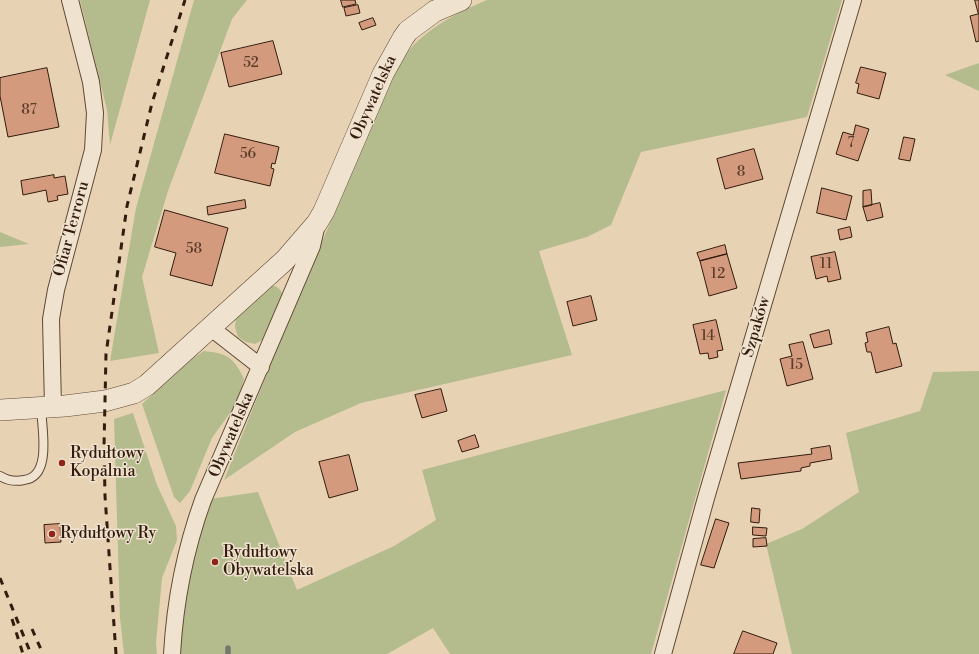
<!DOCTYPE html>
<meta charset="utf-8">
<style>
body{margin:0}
canvas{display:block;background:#e7d2b3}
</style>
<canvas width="979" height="654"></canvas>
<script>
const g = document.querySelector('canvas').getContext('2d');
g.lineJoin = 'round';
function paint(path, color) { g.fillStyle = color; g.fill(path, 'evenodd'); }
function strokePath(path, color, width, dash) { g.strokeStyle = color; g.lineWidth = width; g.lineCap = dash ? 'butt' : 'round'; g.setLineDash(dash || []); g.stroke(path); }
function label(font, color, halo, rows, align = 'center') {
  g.font = font + ' "Libre Bodoni",serif'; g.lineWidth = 3; g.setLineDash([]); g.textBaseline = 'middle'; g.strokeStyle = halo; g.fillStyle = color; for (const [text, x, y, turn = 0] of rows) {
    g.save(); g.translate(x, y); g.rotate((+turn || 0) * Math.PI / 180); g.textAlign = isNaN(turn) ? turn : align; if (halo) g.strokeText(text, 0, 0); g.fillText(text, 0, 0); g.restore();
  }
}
paint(new Path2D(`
 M 80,0 L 150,0 L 110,145 L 107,110 Z
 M 194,0 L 247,0 L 232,19 L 168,191 L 142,277 L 159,353 L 110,361 L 136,208 Z
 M 487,0 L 842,0 L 807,117 L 641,152 L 611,225 L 587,237 L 539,251 L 572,355 L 361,403 L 295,432 L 224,480 L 268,371 L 266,372 L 394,74 C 398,68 401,61 405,55 C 425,29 458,12 487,0 Z
 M 979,63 L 979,91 L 945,75 Z
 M 0,232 L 29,244 L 0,247 Z
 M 269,286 C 277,285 279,288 283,294 L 262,340 L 255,344 L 246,342 L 238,337 L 235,327 L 236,317 Z
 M 204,351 C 226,353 234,357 244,379 L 237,403 L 212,438 L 190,491 L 180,503 L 174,497 L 142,404 L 191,359 Z
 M 979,371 L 979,654 L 792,654 L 766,544 L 802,529 L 859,492 L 846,433 L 920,411 L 933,372 Z
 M 726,390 L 651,654 L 450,654 L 433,628 L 387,654 L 172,654 L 203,500 L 258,492 L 297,590 L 394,546 L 436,520 L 422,470 Z
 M 133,413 L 157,485 L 176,526 L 177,540 L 162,578 L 156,643 L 157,654 L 124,654 L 120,618 L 114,419 Z`), '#b4bc8e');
strokePath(new Path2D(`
 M 228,648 L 228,654`), '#6f796c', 5.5);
const building = new Path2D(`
 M 341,0 L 355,0 L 356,4 L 343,7 Z
 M 975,0 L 979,0 L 979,41 L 976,42 L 970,16 L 978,14 Z
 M 358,5 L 360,13 L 346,16 L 344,8 Z
 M 373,18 L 376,25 L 362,30 L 359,23 Z
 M 273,41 L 282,74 L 229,87 L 221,53 Z
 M 861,67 L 886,73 L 879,99 L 857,93 L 859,84 L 856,83 Z
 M 47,68 L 59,127 L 8,137 L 0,96 L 0,78 Z
 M 856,125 L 869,129 L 858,161 L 836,154 L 843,132 L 853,135 Z
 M 225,134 L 279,147 L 275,164 L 272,163 L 271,168 L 274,169 L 270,186 L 215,173 Z
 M 904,137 L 915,139 L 910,161 L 899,159 Z
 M 754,149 L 763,179 L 725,189 L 717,159 Z
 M 54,175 L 54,178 L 65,176 L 68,194 L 57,196 L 58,200 L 48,202 L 46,190 L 23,195 L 21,181 Z
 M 822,188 L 852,196 L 846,220 L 817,213 Z
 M 871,190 L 872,205 L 863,207 L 863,191 Z
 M 245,200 L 246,208 L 208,215 L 207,207 Z
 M 880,203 L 883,217 L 867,221 L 863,207 Z
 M 165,210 L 228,228 L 212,286 L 170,275 L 176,253 L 155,247 Z
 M 850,227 L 852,237 L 840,240 L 838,230 Z
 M 725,245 L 727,254 L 700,261 L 697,253 Z
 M 835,252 L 841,279 L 828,282 L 827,276 L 816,279 L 811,257 Z
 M 727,254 L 737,288 L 709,296 L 700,261 Z
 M 591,296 L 597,320 L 573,326 L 567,302 Z
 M 716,320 L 723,350 L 717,351 L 718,357 L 709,359 L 708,353 L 700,354 L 693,325 Z
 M 889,327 L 893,344 L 896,343 L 902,366 L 876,373 L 871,352 L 867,352 L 865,343 L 868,342 L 866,333 Z
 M 829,330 L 832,344 L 814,348 L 810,335 Z
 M 803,342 L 813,379 L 787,386 L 780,359 L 792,356 L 789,345 Z
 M 441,389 L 447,411 L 422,418 L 415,395 Z
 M 475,435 L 479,447 L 462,452 L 458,441 Z
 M 830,446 L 832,459 L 810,463 L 810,466 L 801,468 L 801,471 L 741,479 L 738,463 L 812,454 L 811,449 Z
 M 349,455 L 358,490 L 329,498 L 319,462 Z
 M 752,508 L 760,509 L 759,523 L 751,522 Z
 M 716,519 L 729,523 L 714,568 L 701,565 Z
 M 60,524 L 61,542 L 45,543 L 44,525 Z
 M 753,527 L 767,528 L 766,536 L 753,535 Z
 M 766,538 L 767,546 L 753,547 L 753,539 Z
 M 743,631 L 777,643 L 773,654 L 734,654 Z`);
paint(building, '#d39a7d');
strokePath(building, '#331b0d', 1);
const service = new Path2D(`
 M 0,476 C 8,481 15,482 24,480 C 52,477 42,429 41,408`);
const minor = new Path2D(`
 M 211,328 L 261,367
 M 53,407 L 51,319 L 56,290 L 93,150 L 95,113 L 91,82 L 70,0
 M 172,654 C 175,601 185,550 203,500 L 312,246 L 317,224
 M 663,654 L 706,498 L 853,0`);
const tertiary = new Path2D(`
 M 0,410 L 65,406 L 105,401 L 134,393 L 147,385 L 285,260 L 317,223 L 324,211 L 383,74 L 403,38 L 408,31 L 435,11 L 461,0`);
strokePath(service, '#604936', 10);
strokePath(minor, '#604936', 18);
strokePath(tertiary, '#604936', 22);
strokePath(service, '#efe2ce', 8);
strokePath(minor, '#efe2ce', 16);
strokePath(tertiary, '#efe2ce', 21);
strokePath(new Path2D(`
 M 0,578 L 31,654
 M 12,619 L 23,654
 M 32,629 L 43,654
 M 116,654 L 105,496 L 104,447 L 106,354 L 127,206 L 152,103 L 185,0`), '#331b0d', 3, [7, 7]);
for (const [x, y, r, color] of [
 [62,463,4,"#8f2418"],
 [52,534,4,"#8f2418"],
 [215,562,4,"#8f2418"]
]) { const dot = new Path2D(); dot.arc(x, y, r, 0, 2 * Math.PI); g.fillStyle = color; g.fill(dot); strokePath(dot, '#efe2ce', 1.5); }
label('14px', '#5b3b29', null, [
 ["52",251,64],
 ["87",29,111],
 ["7",851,144],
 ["56",248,155],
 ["8",741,173],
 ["58",194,250],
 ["11",826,265],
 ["12",718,275],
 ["14",708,337],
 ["15",796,366]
]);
label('16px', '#331b0d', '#efe2ce', [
 ["Obywatelska",374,98,-66],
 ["Ofiar Terroru",72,229,-75],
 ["Szpaków",757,327,-74],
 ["Obywatelska",232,435,-67]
]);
label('16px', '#331b0d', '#efe2ce', [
 ["Rydułtowy",70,454],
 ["Kopalnia",70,472],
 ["Rydułtowy Ry",60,534],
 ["Rydułtowy",223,553],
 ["Obywatelska",223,571]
], 'left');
</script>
